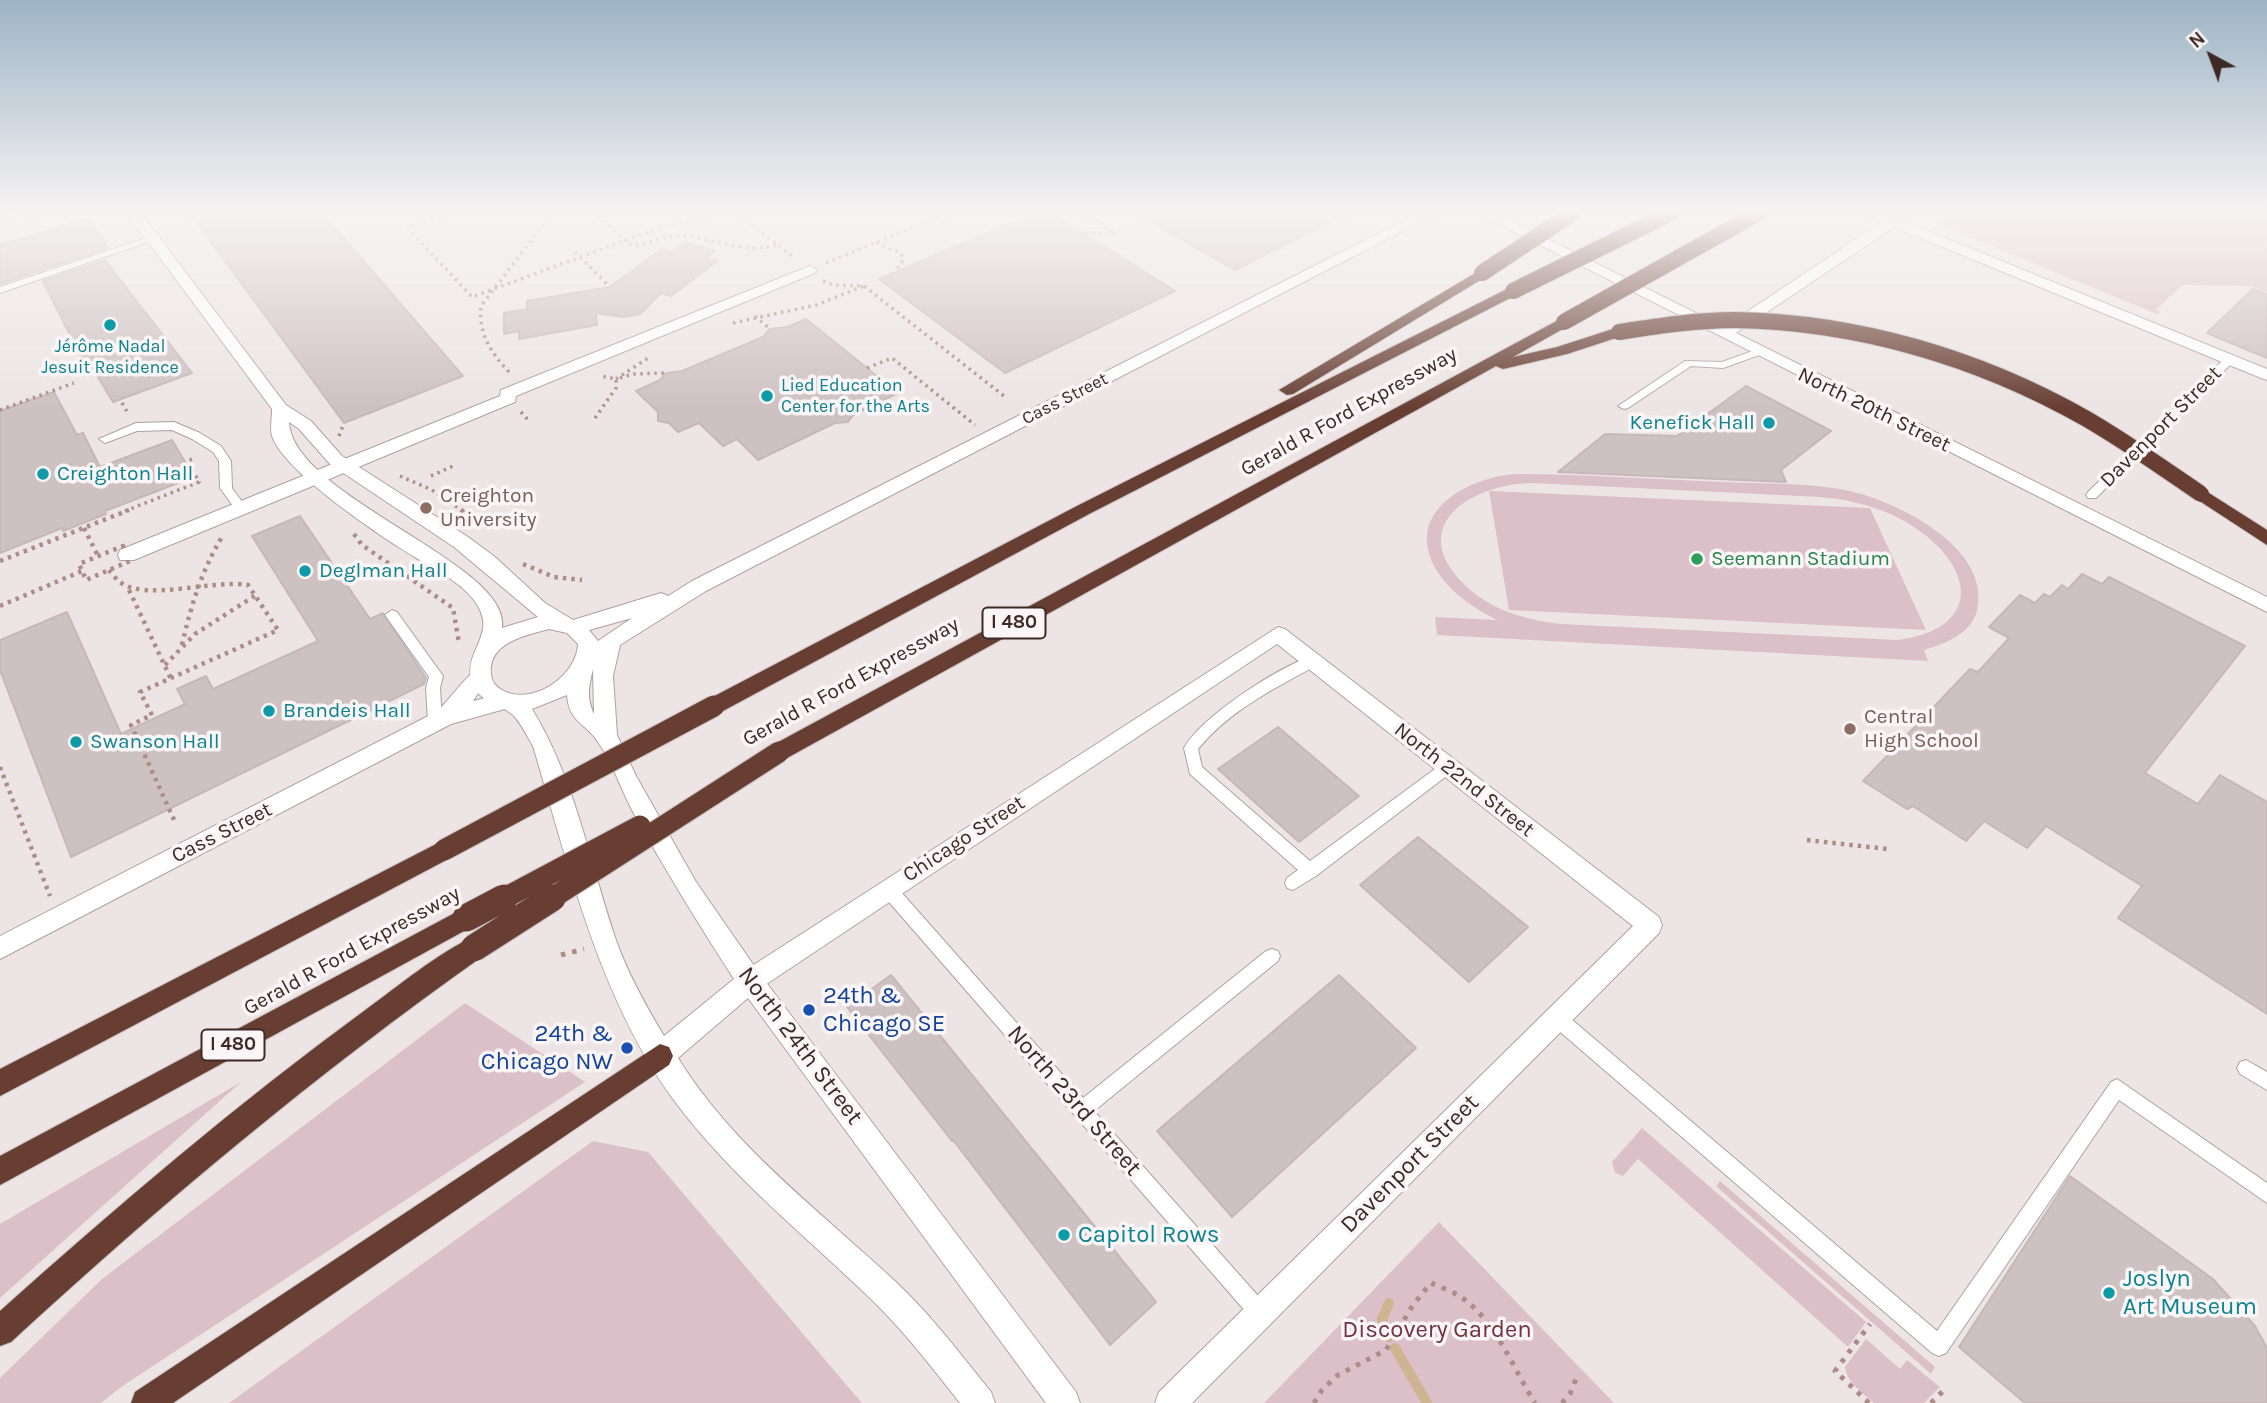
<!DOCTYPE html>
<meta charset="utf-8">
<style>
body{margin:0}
#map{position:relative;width:2267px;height:1403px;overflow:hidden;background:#ede5e5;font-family:Karla,sans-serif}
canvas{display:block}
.north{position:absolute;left:2176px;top:21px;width:70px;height:70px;-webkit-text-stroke:5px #faf5f6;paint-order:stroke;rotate:319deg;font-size:19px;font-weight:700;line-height:28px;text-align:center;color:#3e2925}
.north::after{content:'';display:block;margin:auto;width:24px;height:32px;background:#3e2925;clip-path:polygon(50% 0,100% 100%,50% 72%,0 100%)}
</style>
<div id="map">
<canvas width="2267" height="1403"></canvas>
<div class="north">N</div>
</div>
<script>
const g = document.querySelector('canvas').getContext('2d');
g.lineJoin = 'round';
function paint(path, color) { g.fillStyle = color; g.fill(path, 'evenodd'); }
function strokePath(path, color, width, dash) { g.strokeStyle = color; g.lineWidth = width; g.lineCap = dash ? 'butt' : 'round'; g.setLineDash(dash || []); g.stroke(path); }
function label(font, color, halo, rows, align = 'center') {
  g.font = font + ' Karla,sans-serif'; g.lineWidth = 7; g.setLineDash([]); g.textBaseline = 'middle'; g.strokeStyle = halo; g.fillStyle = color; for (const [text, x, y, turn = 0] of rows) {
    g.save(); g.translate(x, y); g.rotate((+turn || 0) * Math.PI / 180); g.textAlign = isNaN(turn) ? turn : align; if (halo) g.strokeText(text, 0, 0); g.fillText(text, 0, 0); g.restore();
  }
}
paint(new Path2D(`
 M 1950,212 L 2267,212 L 2267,292 L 2251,286 L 2183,285 L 2156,309 L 2161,312 L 2157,314 L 1938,224 L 1936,221 Z
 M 1514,474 C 1583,474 1652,479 1722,482 C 1765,484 1812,482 1854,492 C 1901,504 1987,547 1978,606 C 1974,633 1947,643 1924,650 L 1928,661 L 1437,635 L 1435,617 L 1497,620 C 1478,610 1459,599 1445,582 C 1396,521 1456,480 1514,474 ZM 1533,483 L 1820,497 C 1855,500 1888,509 1917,529 C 1977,571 1980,629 1898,640 L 1561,624 C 1527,620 1493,611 1467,587 C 1403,527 1470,484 1533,483 Z
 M 1489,491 L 1870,508 L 1926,630 L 1509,610 Z
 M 465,1003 L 585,1082 L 121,1387 L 101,1403 L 0,1403 L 0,1378 L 102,1279 Z
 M 241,1082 L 0,1298 L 0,1224 Z
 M 1642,1128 L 1866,1322 L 1848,1347 L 1638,1159 L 1623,1176 L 1615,1173 L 1612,1162 Z
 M 593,1141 L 648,1152 L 862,1403 L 229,1403 Z
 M 1720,1181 L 1935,1367 L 1931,1374 L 1716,1186 Z
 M 1439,1222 L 1614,1403 L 1264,1403 Z
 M 1866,1339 L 1900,1369 L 1907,1360 L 1940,1387 L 1924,1403 L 1874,1403 C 1863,1393 1847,1383 1845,1367 Z`), '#dcc0c9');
strokePath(new Path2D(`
 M 1389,1303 L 1382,1319 L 1389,1337
 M 1395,1348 L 1427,1403`), '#ceb491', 10);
const building = new Path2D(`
 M 189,212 L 321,212 L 463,376 L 344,423 Z
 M 1037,212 L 1049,212 L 1175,291 L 1005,373 L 879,279 Z
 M 1133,212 L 1350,212 L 1235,270 Z
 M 89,218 L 108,248 L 0,284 L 0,245 Z
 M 686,242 L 715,251 L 706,258 L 717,261 L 671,296 L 661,293 L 640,314 L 623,317 L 596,313 L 597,325 L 519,339 L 519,331 L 504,334 L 504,313 L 527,309 L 527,301 L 610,287 L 662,249 L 672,252 Z
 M 105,260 L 192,373 L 113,402 L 90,364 L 85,365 L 43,281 Z
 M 2253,289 L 2267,294 L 2267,358 L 2207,333 Z
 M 806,319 L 898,393 L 853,415 L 848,422 L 835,423 L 758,460 L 737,439 L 723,446 L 699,423 L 678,432 L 669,423 L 658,421 L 658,412 L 636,391 L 660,380 L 666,373 L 682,371 L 763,337 L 770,329 L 788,327 Z
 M 1746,386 L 1831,431 L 1781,470 L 1786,482 L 1558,472 L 1605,434 L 1677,436 Z
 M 54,392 L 77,435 L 83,433 L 100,467 L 172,440 L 194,477 L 105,511 L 106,514 L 63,531 L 62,528 L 0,553 L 0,411 Z
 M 300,516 L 370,619 L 383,613 L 426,678 L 424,684 L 71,857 L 0,670 L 0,640 L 67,612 L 121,734 L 185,704 L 177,689 L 206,676 L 213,689 L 318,641 L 252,536 Z
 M 2082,574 L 2102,584 L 2109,577 L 2245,646 L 2145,773 L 2198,804 L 2220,775 L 2267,802 L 2267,1014 L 2118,918 L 2142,886 L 2046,826 L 2027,848 L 1984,821 L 1966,841 L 1913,806 L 1907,809 L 1863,781 L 1970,669 L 1978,672 L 2009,638 L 1989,627 L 2020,595 L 2035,603 L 2044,594 L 2050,597 L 2062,585 L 2068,589 Z
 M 1278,727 L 1359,796 L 1299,842 L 1218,769 Z
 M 1418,837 L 1528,927 L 1469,982 L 1360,885 Z
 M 891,975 L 1156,1302 L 1110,1345 L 953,1140 L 952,1141 L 847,1007 Z
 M 1339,975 L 1416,1048 L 1232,1217 L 1157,1131 Z
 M 2070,1176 L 2213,1279 L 2255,1326 L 2267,1348 L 2267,1403 L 2025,1403 L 1959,1347 Z`);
paint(building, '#cec1c2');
strokePath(building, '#c6b8b8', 2);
const lane = new Path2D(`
 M 149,237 L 157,239 L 0,293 L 0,287 Z
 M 1758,349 L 1763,352 L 1762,354 L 1723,368 L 1691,366 L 1628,408 L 1624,409 L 1618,406 L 1685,361 L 1722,362 Z
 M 2230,356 L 2235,359 L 2234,361 L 2096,498 L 2088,498 L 2086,495 L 2088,492 L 2226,357 Z
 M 174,422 L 200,433 L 221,446 L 231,461 L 232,488 L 248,510 L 246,513 L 238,513 L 220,488 L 219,461 L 213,452 L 192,439 L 172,430 L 137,431 L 105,443 L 99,439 L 136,423 Z
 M 392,610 L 397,612 L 443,676 L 440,688 L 442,722 L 440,726 L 430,726 L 428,722 L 426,688 L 429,677 L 385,615 Z
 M 1312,656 L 1317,657 L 1319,661 L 1317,665 C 1274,689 1230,710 1198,749 L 1202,767 L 1310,861 L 1443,763 L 1453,763 L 1455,767 L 1453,771 L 1316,876 L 1293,890 L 1287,888 L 1285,883 L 1287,878 L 1298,870 L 1190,774 L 1184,748 C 1202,716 1277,668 1312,656 Z
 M 888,882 L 894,884 L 1083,1098 L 1266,951 L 1272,949 L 1278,951 L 1280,956 L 1278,961 L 1094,1111 L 1267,1306 L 1270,1313 L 1267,1320 L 1260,1323 L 1253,1320 L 882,894 L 880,889 L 882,884 Z
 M 1557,1010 L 1563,1012 L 1937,1331 L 2111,1082 L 2117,1079 L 2267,1183 L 2267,1203 L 2119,1100 L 1946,1353 L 1939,1356 L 1932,1353 L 1551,1024 L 1549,1018 L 1551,1012 Z
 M 2246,1060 L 2267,1072 L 2267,1090 L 2240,1074 L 2237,1068 L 2240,1062 Z`);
const street = new Path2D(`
 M 810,266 L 817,270 L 815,273 L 516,396 L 515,402 L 134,560 L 120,560 L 118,555 L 120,550 L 500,396 L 501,390 Z
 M 1278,627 L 1285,629 L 1659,917 L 1662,925 L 1659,933 L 1192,1403 L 1155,1403 L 1159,1392 L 1633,926 L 1277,644 L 759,989 L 750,992 L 741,989 L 738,981 L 741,973 Z
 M 478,670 L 485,672 L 488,678 L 473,701 L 505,693 L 512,695 L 515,701 L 512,707 L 451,724 L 0,959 L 0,936 L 438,711 C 448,701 468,673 478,670 Z`);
const secondary = new Path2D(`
 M 0,212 L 20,212 L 0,220 Z
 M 126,212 L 140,212 L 286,405 L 311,421 L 342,456 L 468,537 L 495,557 L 545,603 L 573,620 L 661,593 L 668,596 L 692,581 L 1421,212 L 1439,212 L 706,591 L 620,645 L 613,676 L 617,735 L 636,776 L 696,882 L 759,973 L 1076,1392 L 1080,1403 L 1046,1403 L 748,998 L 678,1058 C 732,1146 821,1212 897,1283 C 932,1316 961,1355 991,1392 L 995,1403 L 960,1403 C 934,1370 908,1336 878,1306 C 809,1238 731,1178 673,1099 C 599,997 569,867 533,746 C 527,736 521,723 513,715 C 498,702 475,702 471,678 C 465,648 500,633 473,599 C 458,580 433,569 413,556 C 380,536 283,471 272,436 C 270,429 272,417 272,409 ZM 289,422 L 299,429 L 330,464 L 454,547 L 538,617 L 502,628 C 513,564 292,497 289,422 ZM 632,618 L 598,641 L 589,630 ZM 549,629 L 567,633 L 578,644 C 577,676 532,707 502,690 C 496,687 491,681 491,673 C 488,643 526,635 549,629 ZM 593,669 L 594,714 C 586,697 589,686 593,669 ZM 567,695 C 569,723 587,724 598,742 C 612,761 622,792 634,814 C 666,871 699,925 734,979 L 664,1036 C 646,1006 628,974 616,940 C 590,864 575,779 532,709 Z
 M 1475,212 L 1493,212 L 1724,327 L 1882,222 L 1863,212 L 1882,212 L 1891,216 L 1897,212 L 1906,212 L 1909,215 L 1903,221 L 2267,369 L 2267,380 L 2261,378 L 1894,227 L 1736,333 L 2267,597 L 2267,612 Z`);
const highway = new Path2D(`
 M 1482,269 L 1487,270 L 1489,273 L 1487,276 L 1293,394 L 1287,395 L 1279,390 Z
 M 1513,286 L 1518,288 L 1521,291 L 1518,294 L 1089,514 L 721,712 L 714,714 L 707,712 L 703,706 L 707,700 L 1077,506 Z
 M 1564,317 L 1572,322 L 1570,325 L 1513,357 L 1557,347 L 1619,327 L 1627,332 L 1625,335 L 1567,354 L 1503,369 L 1496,366 L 787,758 L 779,761 L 771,758 L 768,752 L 771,746 Z
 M 2201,488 L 2267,530 L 2267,545 L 2195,498 L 2192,494 L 2195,490 Z
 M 444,840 L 452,843 L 456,850 L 452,857 L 0,1096 L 0,1069 Z
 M 466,907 L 475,911 L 478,918 L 475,925 L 0,1185 L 0,1156 Z
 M 474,937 L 483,940 L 486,948 L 483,956 C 316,1074 161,1204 11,1342 L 0,1346 L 0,1311 C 117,1206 237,1104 364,1011 C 393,990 443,949 474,937 Z
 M 660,1044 L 669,1047 L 673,1056 L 669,1065 L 173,1403 L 131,1403 L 135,1392 Z`);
strokePath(lane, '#aea1a0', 2);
strokePath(street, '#aea1a0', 2);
strokePath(secondary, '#b2a09e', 2);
strokePath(highway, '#c9c3c2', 2);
strokePath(new Path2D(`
 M 453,212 L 407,227 L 472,297 L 643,234 L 718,212
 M 592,212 L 631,245 C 650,245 666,234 685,236 C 717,239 744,254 777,245
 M 734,212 L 795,258
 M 1081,212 L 1116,234 L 1082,232
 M 31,216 L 44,212
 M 1095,220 L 1112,212
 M 876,243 L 901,253 L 903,260 L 895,272
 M 575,252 L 607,284
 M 826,263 L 951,212
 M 823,281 L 833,285 L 864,286 L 1004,396
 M 755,316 L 770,329
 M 733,323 L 816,305 L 864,286
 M 867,368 L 892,358 L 975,425
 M 509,372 C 491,353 478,333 481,306 L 553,212
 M 620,378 L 632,374 L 666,373
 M 616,379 L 648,358
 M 122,403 L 129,415
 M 0,410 L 74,383
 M 521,412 L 529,421
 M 595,418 L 616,388 L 616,379 L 601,376
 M 339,436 L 344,423
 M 400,476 L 432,490 L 463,511
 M 431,476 L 453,466
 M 125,511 L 199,482 L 188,461 L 196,457`), '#ae8c88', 3.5, [2.5, 4.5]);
strokePath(new Path2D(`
 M 461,510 L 477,525
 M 84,528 L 98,556
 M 354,534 L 362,545 L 453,608 L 459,643
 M 123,546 L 130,561 L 86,580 L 79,564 Z
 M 0,561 L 129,510
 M 523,564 L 554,577 L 582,580
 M 109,570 C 112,574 116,579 120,582 C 145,602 213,579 248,585 L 278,630 L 140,692 L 152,715 L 131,725 L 175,822
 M 129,590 L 171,679
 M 0,606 L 82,571
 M 182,645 C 191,606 201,572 222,537
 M 165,665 L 195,634 L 256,595
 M 0,767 L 50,896
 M 1807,840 L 1887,849`), '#ae8c88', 4.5, [3.5, 5]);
strokePath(new Path2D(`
 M 561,955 L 584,949
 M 1314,1403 L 1322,1390 L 1338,1375 L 1386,1350 L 1413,1305 L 1431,1283 C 1440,1287 1452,1291 1461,1297 C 1497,1322 1512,1367 1535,1403
 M 1562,1403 L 1570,1394 L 1578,1374
 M 1869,1403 L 1835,1371 L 1870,1324
 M 1931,1403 L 1945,1389`), '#ae8c88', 5, [4.5, 7]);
paint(lane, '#fff');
paint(street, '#fff');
paint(secondary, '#fff');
paint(highway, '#683e33');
const highwayBridgeFar2 = new Path2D(`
 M 1482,273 L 1574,212
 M 1513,291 L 1673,212
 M 1564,322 L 1760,212
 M 1619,332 C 1658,326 1696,320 1735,320 C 1858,322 1979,358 2085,418 C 2125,441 2163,468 2201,494`);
const highwayBridgeFar1 = new Path2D(`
 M 444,850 L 714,706
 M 501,900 L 640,826
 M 549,900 L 779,752`);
const highwayBridge = new Path2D(`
 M 466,918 L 504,898
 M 474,948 L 552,898`);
strokePath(highwayBridgeFar2, '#c9c3c2', 18, []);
strokePath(highwayBridgeFar1, '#c9c3c2', 23, []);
strokePath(highwayBridge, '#c9c3c2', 29, []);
strokePath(highwayBridgeFar2, '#683e33', 16);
strokePath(highwayBridgeFar1, '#683e33', 21);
strokePath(highwayBridge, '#683e33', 27);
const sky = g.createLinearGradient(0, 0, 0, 408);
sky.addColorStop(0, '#9db4c5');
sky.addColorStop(0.52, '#f7f3f3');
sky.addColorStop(1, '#f7f3f300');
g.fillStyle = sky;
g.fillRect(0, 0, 2267, 408);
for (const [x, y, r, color] of [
 [110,325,7,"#0f9aa8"],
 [767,396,7,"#0f9aa8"],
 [1769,423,7,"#0f9aa8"],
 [43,474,7,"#0f9aa8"],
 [426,508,7,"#8d6e63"],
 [1697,559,7,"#2e9e5b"],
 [305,571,7,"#0f9aa8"],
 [269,711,7,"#0f9aa8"],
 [1850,729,7,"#8d6e63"],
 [76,742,7,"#0f9aa8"],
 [809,1010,7,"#1a4fb4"],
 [627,1048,7,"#1a4fb4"],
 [1064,1235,7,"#0f9aa8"],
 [2109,1293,7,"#0f9aa8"]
]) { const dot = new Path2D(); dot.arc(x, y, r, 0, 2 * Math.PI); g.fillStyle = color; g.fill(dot); strokePath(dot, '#faf5f6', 2.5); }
label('18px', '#0d838f', '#faf5f6', [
 ["Jérôme Nadal",110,347],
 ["Jesuit Residence",110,368],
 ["Lied Education",781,386,"left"],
 ["Center for the Arts",781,407,"left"]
]);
label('18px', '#3e2925', '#faf5f6', [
 ["Cass Street",1065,399,-27]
]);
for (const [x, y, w] of [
 [1014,623,63],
 [233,1045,63]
]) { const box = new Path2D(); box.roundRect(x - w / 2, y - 15.5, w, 31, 5); g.fillStyle = '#faf5f6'; g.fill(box); strokePath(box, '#3e2925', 2); }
label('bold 19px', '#3e2925', null, [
 ["I 480",1014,623],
 ["I 480",233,1045]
]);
label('21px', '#3e2925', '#faf5f6', [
 ["North 20th Street",1874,410,26],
 ["Gerald R Ford Expressway",1349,412,-29],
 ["Davenport Street",2161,427,-45],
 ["Gerald R Ford Expressway",851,682,-29],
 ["North 22nd Street",1464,780,38],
 ["Cass Street",222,833,-27],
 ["Chicago Street",964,839,-33],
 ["Gerald R Ford Expressway",352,951,-29]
]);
label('21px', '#0d838f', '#faf5f6', [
 ["Kenefick Hall",1755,423,"right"],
 ["Creighton Hall",57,474],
 ["Deglman Hall",319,571],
 ["Brandeis Hall",283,711],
 ["Swanson Hall",90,742]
], 'left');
label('21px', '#785e54', '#faf5f6', [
 ["Creighton",440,496],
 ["University",440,520],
 ["Central",1864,717],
 ["High School",1864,741]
], 'left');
label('21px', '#27864d', '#faf5f6', [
 ["Seemann Stadium",1711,559]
], 'left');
label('24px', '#164399', '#faf5f6', [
 ["24th &",823,996],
 ["Chicago SE",823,1024],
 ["24th &",613,1034,"right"],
 ["Chicago NW",613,1062,"right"]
], 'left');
label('24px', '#3e2925', '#faf5f6', [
 ["North 24th Street",800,1046,53],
 ["North 23rd Street",1074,1101,49],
 ["Davenport Street",1410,1164,-45]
]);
label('24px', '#0d838f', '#faf5f6', [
 ["Capitol Rows",1078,1235],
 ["Joslyn",2123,1279],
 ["Art Museum",2123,1307]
], 'left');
label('24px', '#72323f', '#faf5f6', [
 ["Discovery Garden",1437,1330]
]);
</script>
